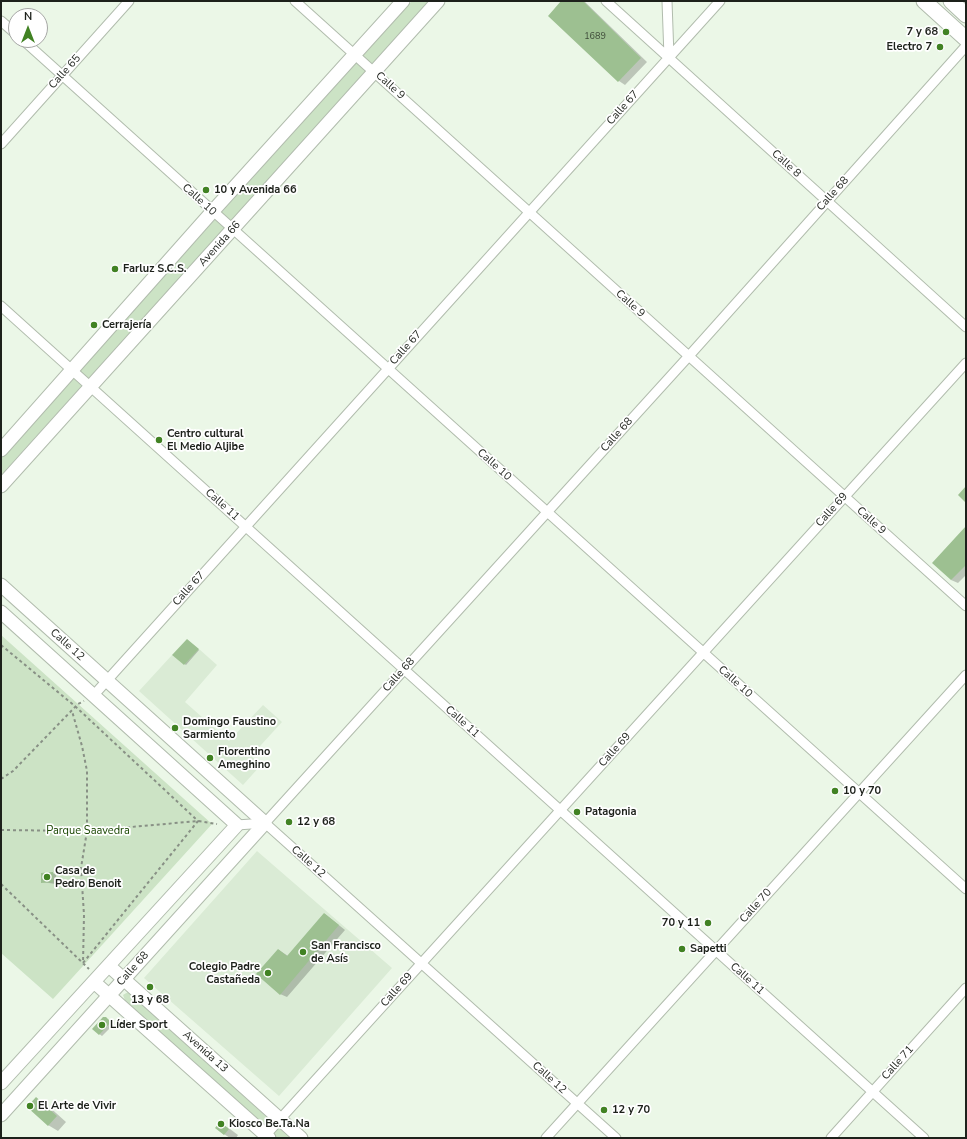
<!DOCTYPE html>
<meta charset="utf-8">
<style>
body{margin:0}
#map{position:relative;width:967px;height:1139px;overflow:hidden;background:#ebf7e7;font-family:"Nunito Sans",sans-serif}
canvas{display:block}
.frame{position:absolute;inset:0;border:2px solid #1d211b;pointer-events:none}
.north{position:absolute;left:8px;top:8px;width:40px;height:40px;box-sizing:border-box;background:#fff;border:1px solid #a5a6a4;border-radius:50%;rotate:0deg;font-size:11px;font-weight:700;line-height:16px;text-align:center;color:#1d211b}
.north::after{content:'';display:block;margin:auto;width:14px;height:18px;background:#418223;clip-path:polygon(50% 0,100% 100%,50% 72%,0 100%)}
</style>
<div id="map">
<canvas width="967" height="1139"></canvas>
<div class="frame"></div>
<div class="north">N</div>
</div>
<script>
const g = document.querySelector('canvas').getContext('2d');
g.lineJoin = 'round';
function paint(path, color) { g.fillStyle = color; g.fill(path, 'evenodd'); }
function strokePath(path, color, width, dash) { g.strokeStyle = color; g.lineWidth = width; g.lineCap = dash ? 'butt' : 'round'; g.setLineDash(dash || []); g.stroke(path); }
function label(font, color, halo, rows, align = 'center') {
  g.font = font + ' "Nunito Sans",sans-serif'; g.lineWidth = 3.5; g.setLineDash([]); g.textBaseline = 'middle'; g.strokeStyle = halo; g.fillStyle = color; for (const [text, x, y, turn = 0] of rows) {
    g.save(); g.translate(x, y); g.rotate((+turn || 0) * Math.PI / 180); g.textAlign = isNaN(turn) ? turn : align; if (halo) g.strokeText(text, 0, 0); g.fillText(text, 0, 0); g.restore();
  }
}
paint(new Path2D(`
 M 199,649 L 217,665 L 185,702 L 229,741 L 263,705 L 282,722 L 251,756 L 261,765 L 243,785 L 139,691 L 172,655 L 184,665 Z
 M 257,851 L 392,968 L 279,1096 L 144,978 Z`), '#daebd5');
paint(new Path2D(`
 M 412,1 L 431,1 L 1,475 L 1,457 Z
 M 1,635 L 212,824 L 53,999 L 1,953 Z
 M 128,992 L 290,1138 L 275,1138 L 126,1003 L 123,995 Z`), '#cce3c5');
paint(new Path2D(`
 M 562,1 L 584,1 L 647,62 L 625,85 L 619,81 Z
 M 966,528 L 966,575 L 958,583 L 951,580 Z
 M 187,640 L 199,650 L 186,665 L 174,655 Z
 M 53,873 L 56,875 L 56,884 L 42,882 Z
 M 325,914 L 345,930 L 287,997 L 280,994 L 279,950 L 288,956 Z
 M 106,1018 L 114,1024 L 102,1036 L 93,1029 Z
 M 36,1098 L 46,1104 L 66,1122 L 58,1131 L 48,1125 Z
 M 220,1123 L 230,1129 L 238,1135 L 236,1138 L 230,1138 L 224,1134 Z`), '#0003');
paint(new Path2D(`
 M 561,1 L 583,1 L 641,58 L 618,82 L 548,16 Z
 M 966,486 L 966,503 L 958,495 Z
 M 966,526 L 966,565 L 951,580 L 932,563 Z
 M 187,639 L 199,649 L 184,665 L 172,655 Z
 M 53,872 L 53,882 L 41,883 L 41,873 Z
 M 324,913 L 339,925 L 280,995 L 256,974 L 278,949 L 287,956 Z
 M 103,1017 L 106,1017 L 111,1022 L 99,1035 L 92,1029 Z
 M 36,1097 L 57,1116 L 48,1126 L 27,1107 Z
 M 220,1122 L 229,1129 L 224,1135 L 215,1128 Z`), '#9dc091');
const street = new Path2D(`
 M 295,1 L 966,606
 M 606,1 L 966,327
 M 667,1 L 669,57
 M 1,21 L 16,34
 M 23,40 L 966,889
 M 1,144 L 129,1
 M 1,306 L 924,1138
 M 93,696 L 720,1
 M 265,823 L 616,1138
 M 237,825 L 265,823 L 688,357 L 966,46
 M 263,1138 L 966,363
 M 546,1138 L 966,675
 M 831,1138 L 966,988`);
const secondary = new Path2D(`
 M 1,450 L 212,212 L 403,1
 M 1,486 L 438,1
 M 1,585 L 265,823 L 1,1115
 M 1,612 L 237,825 L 1,1083
 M 109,966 L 301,1138
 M 94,982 L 269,1138`);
const primary = new Path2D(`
 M 924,1 L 966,39
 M 951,1 L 966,15`);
strokePath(street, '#b1bcad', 11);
strokePath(secondary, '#b1bcad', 15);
strokePath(primary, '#b1bcad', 17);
strokePath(new Path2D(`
 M 1,645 L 76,707 L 198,821 L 83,963 L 84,915 L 81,868 L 87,831 L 87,771 L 82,746 L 72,711
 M 1,779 L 13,771 L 78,704 L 84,701
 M 1,830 L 87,831 L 198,821 L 217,824
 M 1,884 L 89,969`), '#889085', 2, [3, 3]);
strokePath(street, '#fff', 9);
strokePath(secondary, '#fff', 13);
strokePath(primary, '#fff', 15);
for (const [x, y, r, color] of [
 [946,32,4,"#418223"],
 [940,47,4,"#418223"],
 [206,190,4,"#418223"],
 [115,269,4,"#418223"],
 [94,325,4,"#418223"],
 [159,440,4,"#418223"],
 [175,728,4,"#418223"],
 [210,758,4,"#418223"],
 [835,791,4,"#418223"],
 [577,812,4,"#418223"],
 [289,822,4,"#418223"],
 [47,877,4,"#418223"],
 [708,923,4,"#418223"],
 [682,949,4,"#418223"],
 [303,952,4,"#418223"],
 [268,973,4,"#418223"],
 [150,987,4,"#418223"],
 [102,1025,4,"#418223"],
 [30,1106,4,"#418223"],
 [604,1110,4,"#418223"],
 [221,1124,4,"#418223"]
]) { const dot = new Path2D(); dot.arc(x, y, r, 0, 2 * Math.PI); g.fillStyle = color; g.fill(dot); strokePath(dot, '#fff', 1.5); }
label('9px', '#3d4938', null, [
 ["1689",595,37]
]);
label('bold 11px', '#1d211b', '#fff', [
 ["7 y 68",938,32,"right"],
 ["Electro 7",932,47,"right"],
 ["10 y Avenida 66",214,190],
 ["Farluz S.C.S.",123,269],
 ["Cerrajería",102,325],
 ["Centro cultural",167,434],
 ["El Medio Aljibe",167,447],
 ["Domingo Faustino",183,722],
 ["Sarmiento",183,735],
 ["Florentino",218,752],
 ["Ameghino",218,765],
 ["10 y 70",843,791],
 ["Patagonia",585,812],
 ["12 y 68",297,822],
 ["Casa de",55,871],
 ["Pedro Benoit",55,884],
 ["70 y 11",700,923,"right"],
 ["San Francisco",311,946],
 ["de Asís",311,959],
 ["Sapetti",690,949],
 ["Colegio Padre",260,967,"right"],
 ["Castañeda",260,980,"right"],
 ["13 y 68",150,1000,"center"],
 ["Líder Sport",110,1025],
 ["El Arte de Vivir",38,1106],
 ["12 y 70",612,1110],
 ["Kiosco Be.Ta.Na",229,1124]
], 'left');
label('11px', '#1d211b', '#fff', [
 ["Calle 65",65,72,-48],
 ["Calle 9",390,86,42],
 ["Calle 67",623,108,-48],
 ["Calle 8",786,164,42],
 ["Calle 68",833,194,-48],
 ["Calle 10",199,200,42],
 ["Avenida 66",220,244,-48],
 ["Calle 9",630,304,42],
 ["Calle 67",406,348,-48],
 ["Calle 68",617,435,-48],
 ["Calle 10",494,465,42],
 ["Calle 11",222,505,42],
 ["Calle 69",832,510,-48],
 ["Calle 9",871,521,42],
 ["Calle 67",189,589,-48],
 ["Calle 12",67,645,42],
 ["Calle 68",399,675,-48],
 ["Calle 10",735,682,42],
 ["Calle 11",462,722,42],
 ["Calle 69",615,750,-48],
 ["Calle 12",308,862,42],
 ["Calle 70",756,906,-48],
 ["Calle 68",133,969,-48],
 ["Calle 11",747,979,42],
 ["Calle 69",397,990,-48],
 ["Avenida 13",205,1052,42],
 ["Calle 71",898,1063,-48],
 ["Calle 12",549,1078,42]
]);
label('11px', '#194601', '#fff', [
 ["Parque Saavedra",88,831]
]);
</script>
